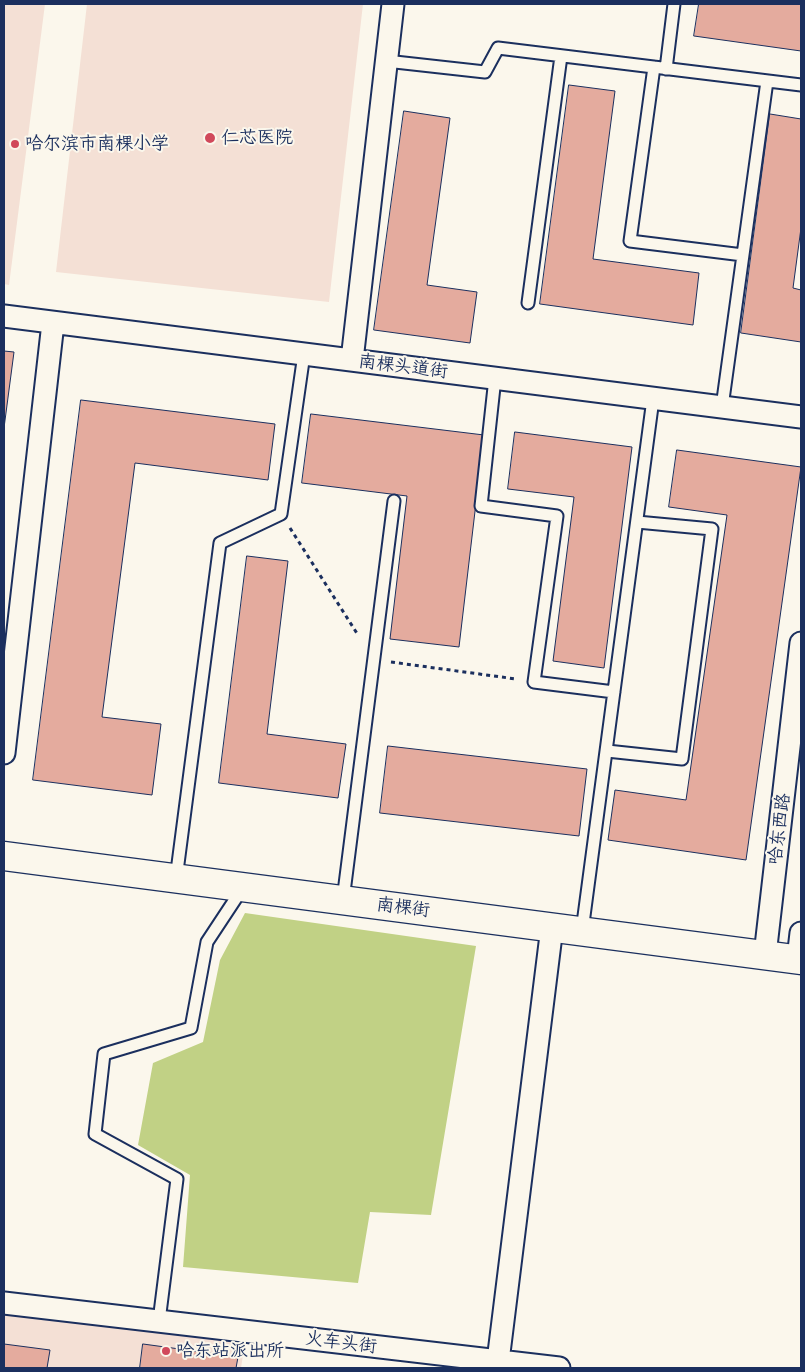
<!DOCTYPE html>
<meta charset="utf-8">
<style>
body{margin:0}
#map{position:relative;width:805px;height:1372px;overflow:hidden;background:#fbf7ec;font-family:Caveat,sans-serif}
canvas{display:block}
.frame{position:absolute;inset:0;border:5px solid #1b2f5e;pointer-events:none}
</style>
<div id="map">
<canvas width="805" height="1372"></canvas>
<div class="frame"></div>
</div>
<script>
const g = document.querySelector('canvas').getContext('2d');
g.lineJoin = 'round';
function paint(path, color) { g.fillStyle = color; g.fill(path, 'evenodd'); }
function strokePath(path, color, width, dash) { g.strokeStyle = color; g.lineWidth = width; g.lineCap = dash ? 'butt' : 'round'; g.setLineDash(dash || []); g.stroke(path); }
function label(font, color, halo, rows, align = 'center') {
  g.font = font + ' Caveat,"LXGW WenKai TC",sans-serif'; g.lineWidth = 4; g.setLineDash([]); g.textBaseline = 'middle'; g.strokeStyle = halo; g.fillStyle = color; for (const [text, x, y, turn = 0] of rows) {
    g.save(); g.translate(x, y); g.rotate((+turn || 0) * Math.PI / 180); g.textAlign = isNaN(turn) ? turn : align; if (halo) g.strokeText(text, 0, 0); g.fillText(text, 0, 0); g.restore();
  }
}
paint(new Path2D(`
 M 4,4 L 45,4 L 9,285 L 4,284 Z
 M 87,4 L 363,4 L 329,302 L 56,272 Z
 M 4,1314 L 245,1342 L 241,1368 L 4,1368 Z`), '#f4e0d5');
paint(new Path2D(`
 M 245,913 L 476,946 L 431,1215 L 370,1212 L 358,1283 L 183,1267 L 190,1175 L 138,1145 L 153,1063 L 203,1042 L 220,960 Z`), '#c1d185');
const building = new Path2D(`
 M 699,4 L 801,4 L 801,51 L 694,36 Z
 M 569,85 L 615,91 L 593,259 L 699,273 L 693,325 L 540,304 Z
 M 404,111 L 450,118 L 427,285 L 477,292 L 470,343 L 374,330 Z
 M 770,114 L 801,119 L 801,228 L 793,288 L 801,290 L 801,342 L 741,333 Z
 M 4,351 L 14,352 L 4,428 Z
 M 81,400 L 275,424 L 268,480 L 135,463 L 102,717 L 161,724 L 152,795 L 33,780 Z
 M 311,414 L 484,435 L 459,647 L 390,639 L 407,496 L 302,483 Z
 M 515,432 L 632,447 L 604,668 L 553,661 L 574,497 L 508,489 Z
 M 677,450 L 801,467 L 746,860 L 608,840 L 615,790 L 686,800 L 727,515 L 669,507 Z
 M 247,556 L 288,561 L 267,734 L 346,744 L 338,798 L 219,783 Z
 M 388,746 L 587,769 L 579,836 L 380,813 Z
 M 4,1344 L 50,1350 L 47,1368 L 4,1368 Z
 M 143,1344 L 238,1357 L 236,1368 L 140,1368 Z`);
paint(building, '#e4ab9e');
strokePath(building, '#1b2f5e', 1);
const service = new Path2D(`
 M 386,61 L 485,72 L 498,48 L 801,85
 M 654,67 L 630,241 L 743,255
 M 666,69 L 674,4
 M 528,303 L 561,56
 M 495,378 L 481,506 L 557,516 L 534,682 L 614,692
 M 722,407 L 767,81
 M 607,751 L 682,759 L 712,529 L 637,522
 M 176,879 L 220,543 L 281,514 L 304,354
 M 343,900 L 394,501
 M 582,931 L 653,399
 M 159,1321 L 177,1179 L 95,1134 L 104,1054 L 191,1028 L 207,942 L 242,889`);
const minor = new Path2D(`
 M 4,316 L 801,417
 M 352,360 L 393,4
 M 4,753 L 53,323
 M 765,955 L 801,643
 M 798,959 L 801,933
 M 4,1303 L 559,1368
 M 498,1361 L 552,927`);
const tertiary = new Path2D(`
 M 4,856 L 801,960`);
strokePath(service, '#1b2f5e', 15);
strokePath(minor, '#1b2f5e', 25);
strokePath(tertiary, '#1b2f5e', 31);
strokePath(new Path2D(`
 M 290,528 L 358,635
 M 391,662 L 516,679`), '#1b2f5e', 3, [4, 4]);
strokePath(service, '#fbf7ec', 11);
strokePath(minor, '#fbf7ec', 21);
strokePath(tertiary, '#fbf7ec', 28);
for (const [x, y, r, color] of [
 [210,138,6,"#d1495b"],
 [15,144,5,"#d1495b"],
 [166,1351,5,"#d1495b"]
]) { const dot = new Path2D(); dot.arc(x, y, r, 0, 2 * Math.PI); g.fillStyle = color; g.fill(dot); strokePath(dot, '#fbf7ec', 2); }
label('18px', '#1b2f5e', '#fbf7ec', [
 ["仁芯医院",221,138],
 ["哈尔滨市南棵小学",25,144],
 ["哈东站派出所",176,1351]
], 'left');
label('18px', '#1b2f5e', '#fbf7ec', [
 ["南棵头道街",403,367,7],
 ["哈东西路",780,829,-83],
 ["南棵街",403,908,7],
 ["火车头街",341,1343,7]
]);
</script>
